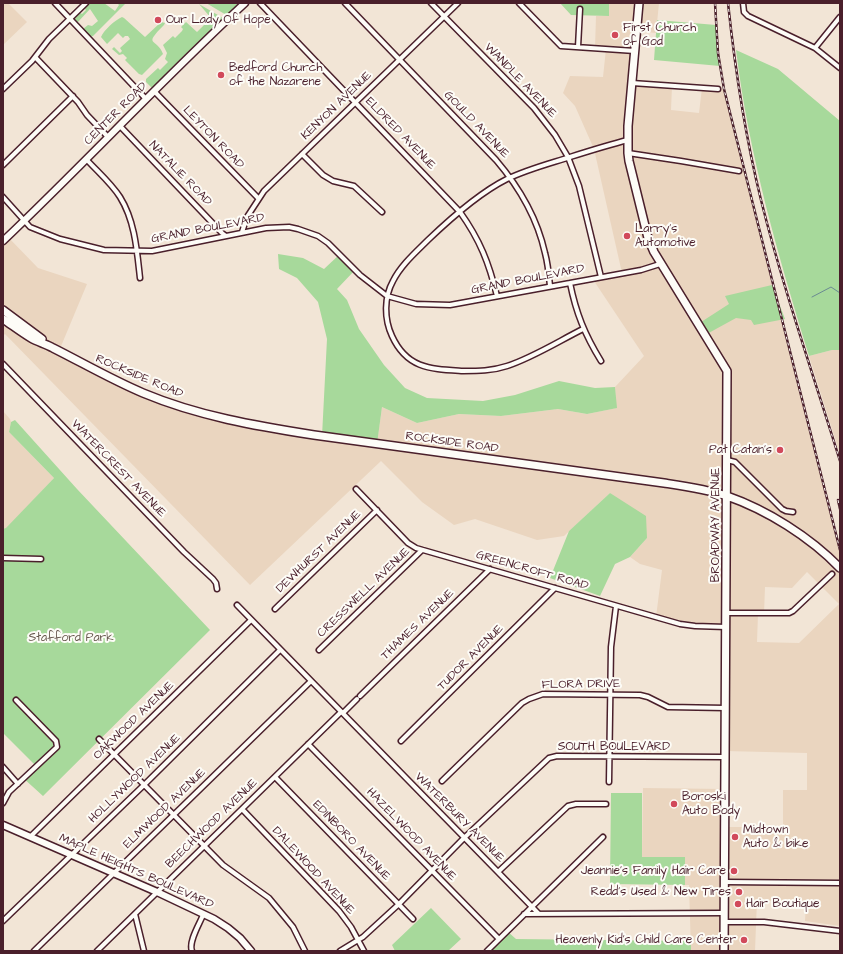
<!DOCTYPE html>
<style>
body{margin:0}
#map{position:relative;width:843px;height:954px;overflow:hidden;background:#f2e5d6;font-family:"Architects Daughter",sans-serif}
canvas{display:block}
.frame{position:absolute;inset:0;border:4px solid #4a1f2b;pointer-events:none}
</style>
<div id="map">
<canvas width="843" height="954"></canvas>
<div class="frame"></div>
</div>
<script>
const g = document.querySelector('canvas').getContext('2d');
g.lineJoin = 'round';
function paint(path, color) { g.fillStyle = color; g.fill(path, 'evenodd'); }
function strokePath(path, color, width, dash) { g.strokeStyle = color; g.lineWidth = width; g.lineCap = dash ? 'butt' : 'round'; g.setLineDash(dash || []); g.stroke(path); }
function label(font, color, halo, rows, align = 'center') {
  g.font = font + ' "Architects Daughter",sans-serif'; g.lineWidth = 4; g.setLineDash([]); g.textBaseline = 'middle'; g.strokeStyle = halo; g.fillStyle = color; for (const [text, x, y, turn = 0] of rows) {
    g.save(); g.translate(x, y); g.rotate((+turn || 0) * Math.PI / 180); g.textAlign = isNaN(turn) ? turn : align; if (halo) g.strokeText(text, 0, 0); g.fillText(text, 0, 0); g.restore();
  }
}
paint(new Path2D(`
 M 3,3 L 8,3 L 27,22 L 3,45 Z
 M 609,3 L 659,3 L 656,33 L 637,31 L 632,82 L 672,86 L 671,110 L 699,113 L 702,88 L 724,89 L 840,551 L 840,926 L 805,921 L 806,903 L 757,900 L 755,951 L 691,951 L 689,885 L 685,885 L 685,858 L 642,857 L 643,788 L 725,789 L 725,827 L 783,827 L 783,790 L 807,790 L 807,753 L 725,751 L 726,627 L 695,626 L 656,617 L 662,570 L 640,564 L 630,557 L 647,538 L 610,493 L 564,536 L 537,540 L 475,519 L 454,525 L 422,502 L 381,461 L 250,585 L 5,334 L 3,336 L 3,241 L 8,237 L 38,268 L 87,284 L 59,351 L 110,379 L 209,415 L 377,443 L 382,407 L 417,423 L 459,414 L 501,416 L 558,409 L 587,414 L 616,408 L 615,387 L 644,356 L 592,278 L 622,273 L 594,149 L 575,106 L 563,93 L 570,76 L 603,77 L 606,49 L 595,48 L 596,16 L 609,16 ZM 807,572 L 839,604 L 799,643 L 757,642 L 758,614 L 764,614 L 765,587 L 792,588 Z
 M 832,350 L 840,350 L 840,454 L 809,356 Z
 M 3,411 L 10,419 L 11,422 L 9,432 L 54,478 L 6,529 L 3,529 Z`), '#ead5bf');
paint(new Path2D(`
 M 89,3 L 104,3 L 115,11 L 119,5 L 117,3 L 126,3 L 93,36 L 90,37 L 83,29 L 88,25 L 92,26 L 98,21 L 90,9 L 77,23 L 74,19 L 79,12 L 82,14 L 86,10 L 84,8 Z
 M 206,3 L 237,3 L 239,5 L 228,16 Z
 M 560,3 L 609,3 L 609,16 L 571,15 Z
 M 199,4 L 223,18 L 152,88 L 146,82 L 146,79 L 158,68 L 160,70 L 168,62 L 165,59 L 167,53 L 163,45 L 173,36 L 175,38 L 182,31 L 183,29 L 181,27 L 186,22 L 197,32 L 211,18 Z
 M 122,17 L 124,18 L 145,37 L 161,22 L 165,23 L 164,25 C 142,47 157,37 163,54 L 142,75 L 139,74 L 125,60 L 127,58 L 123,54 L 119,55 L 112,49 L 114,47 L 120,53 L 122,51 L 120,48 L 130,39 L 128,36 L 125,36 L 123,38 L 118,33 L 107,44 L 101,37 C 104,30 115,20 122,17 Z
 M 657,20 L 716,25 L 720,66 L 654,60 Z
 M 736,50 L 778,69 L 840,121 L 840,350 L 832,350 L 809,356 C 778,255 749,156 736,50 Z
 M 278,254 L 303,258 L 324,269 L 340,254 L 355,270 L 337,289 L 347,300 L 359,329 L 384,365 L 405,388 L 427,398 L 483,401 L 515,395 L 559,381 L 595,388 L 615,387 L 617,408 L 587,414 L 558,409 L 501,416 L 459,414 L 417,423 L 382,407 L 377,444 L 322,436 L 327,339 L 318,302 L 297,278 L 279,269 Z
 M 772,285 L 785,319 L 754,325 L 751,320 L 736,318 L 705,335 L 698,324 L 729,304 L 725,296 Z
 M 15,420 L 77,489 L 210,630 L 43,796 L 22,777 L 35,765 L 3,733 L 3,529 L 6,528 L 54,478 L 9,432 L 11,422 Z
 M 610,493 L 646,516 L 647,538 L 630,557 L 615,564 L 600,596 L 550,578 L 569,531 Z
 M 611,793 L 642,793 L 642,857 L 685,857 L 685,885 L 610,884 Z
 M 431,908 L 461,939 L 448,951 L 395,951 L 392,945 Z
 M 507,931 L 516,939 L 691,941 L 691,951 L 487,951 Z`), '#a7d99b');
strokePath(new Path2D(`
 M 812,297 L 831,287 L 840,293`), '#6a8a92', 1);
const street = new Path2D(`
 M 55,3 L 146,99
 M 260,3 L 460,212 C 480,240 489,263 497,296
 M 345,3 L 496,160 C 520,188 537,217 545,253 C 548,264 549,275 550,286
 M 431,3 L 534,108 L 555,135 L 568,157 L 579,186 L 601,277
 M 519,3 L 561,46 L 635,51
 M 743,3 L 744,12 L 748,16 L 815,48 L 840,68
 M 578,47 L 580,9
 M 815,48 L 840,17
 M 35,57 L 78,102 L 87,115 L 108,137
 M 632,83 L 718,89
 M 3,89 L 32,61 L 49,39 L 86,3
 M 154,91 L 258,198
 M 120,126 L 222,233 L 226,236
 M 628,153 L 681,161 L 739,171
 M 302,154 L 323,175 L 333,181 L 354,186 L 382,212
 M 87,160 C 98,172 111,183 120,197 C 135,221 137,251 140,278
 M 3,165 L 73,96
 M 3,197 L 30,227 L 60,239 L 104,250 L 152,251 L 266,228 L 289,227 L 298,229 L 318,236 L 328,243 L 360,275 L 387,296 L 416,304 L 450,305 L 641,270 L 660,264
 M 242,232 L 247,217 L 264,191 L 458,3
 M 570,283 C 576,313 585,335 601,361
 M 583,329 C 559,341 532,358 507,366 C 492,371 478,371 463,371 C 431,369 407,369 392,336 C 384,319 384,297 393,281 C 401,265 416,252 428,240 C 451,218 479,193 507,179 C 528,169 548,164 570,157 C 589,151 608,145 628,140
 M 3,364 L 184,552 L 213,579 L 216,583 L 217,589
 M 727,460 L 735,462 L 782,509 L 786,511 L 793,512
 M 356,489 L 408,543 L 416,548 L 680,624 L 695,626 L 726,627
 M 3,558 L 41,559
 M 237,605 L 538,913
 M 275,609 L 377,510
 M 726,613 L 789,613 L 793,611 L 832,574
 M 319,650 L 422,550
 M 360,696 L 490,569
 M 343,713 L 357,699
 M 99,739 L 223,865 L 269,898 L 293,927 L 305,951
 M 401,741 L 555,588
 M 308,744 L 499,939
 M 3,767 L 18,784
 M 275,777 L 413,919
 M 442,781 L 522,703 L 529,699 L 543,694 L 640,695 L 648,697 L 668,707 L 726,708
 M 609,782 L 611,647 L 616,606
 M 3,803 L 9,792 L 57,747 L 56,741 L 16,700
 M 242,809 L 339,911 L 351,927 L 364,951
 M 31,836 L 251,620
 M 498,872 L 568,806 L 576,804 L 606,804
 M 725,882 L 840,883
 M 135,914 L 144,951
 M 524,914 L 724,913
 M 3,921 L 144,785 L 280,650
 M 724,922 L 764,922 L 840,931
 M 34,951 L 311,681
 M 97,951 L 341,712
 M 192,951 C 188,942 200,923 203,915
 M 340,951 L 363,937 L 399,904 L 464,838 L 549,758 L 557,756 L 725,757
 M 487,951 L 603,837`);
const secondary = new Path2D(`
 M 3,241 C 85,163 162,80 245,3
 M 3,825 L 157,892 L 214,919 L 228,928 L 240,938 L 251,951`);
const primary = new Path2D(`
 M 639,3 L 628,126 L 628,153 L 629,161 L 648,238 L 654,252 L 727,371 L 724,951
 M 3,310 L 42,339
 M 3,319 C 12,325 21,332 31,338 C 38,342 46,344 53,348 C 83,363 112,380 143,393 C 198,416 256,426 314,435 L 664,483 C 684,486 706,489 727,496 C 767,510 810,537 840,568`);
strokePath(street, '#4a1f2b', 7);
strokePath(secondary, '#4a1f2b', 9);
strokePath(primary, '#4a1f2b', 10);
strokePath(street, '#fdfcf7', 4);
strokePath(secondary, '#fdfcf7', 6);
strokePath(primary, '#fdfcf7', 7);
const rail = new Path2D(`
 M 715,3 L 718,53 L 724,89 L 840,550
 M 728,3 C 735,69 745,135 761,200 C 783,288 813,374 840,461
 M 838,500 L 840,509`);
strokePath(rail, '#4a1f2b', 2.5);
strokePath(rail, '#fdfcf7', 1, [3]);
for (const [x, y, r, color] of [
 [158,20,4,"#d1495b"],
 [615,35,4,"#d1495b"],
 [221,75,4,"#d1495b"],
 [627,236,4,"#d1495b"],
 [780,450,4,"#d1495b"],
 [674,804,4,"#d1495b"],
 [735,837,4,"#d1495b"],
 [734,871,4,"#d1495b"],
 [739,892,4,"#d1495b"],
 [738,904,4,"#d1495b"],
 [744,940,4,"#d1495b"]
]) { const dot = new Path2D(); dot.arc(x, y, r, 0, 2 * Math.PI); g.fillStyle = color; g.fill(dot); strokePath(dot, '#fdfcf7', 1.5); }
label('12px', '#4a1f2b', '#fdfcf7', [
 ["Our Lady Of Hope",166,20],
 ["First Church",623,28],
 ["of God",623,42],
 ["Bedford Church",229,68],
 ["of the Nazarene",229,82],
 ["Larry's",635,229],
 ["Automotive",635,243],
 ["Pat Catan's",772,450,"right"],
 ["Boroski",682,797],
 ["Auto Body",682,811],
 ["Midtown",743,830],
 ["Auto & bike",743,844],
 ["Jeannie's Family Hair Care",726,871,"right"],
 ["Redd's Used & New Tires",731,892,"right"],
 ["Hair Boutique",746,904],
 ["Heavenly Kid's Child Care Center",736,940,"right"]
], 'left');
label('12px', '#4a1f2b', '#fdfcf7', [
 ["WANDLE AVENUE",520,81,46],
 ["KENYON AVENUE",337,106,-44],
 ["CENTER ROAD",116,114,-45],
 ["GOULD AVENUE",476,125,46],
 ["ELDRED AVENUE",400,134,46],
 ["LEYTON ROAD",213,138,46],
 ["NATALIE ROAD",180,174,46],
 ["GRAND BOULEVARD",208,229,-11],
 ["GRAND BOULEVARD",528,280,-11],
 ["ROCKSIDE ROAD",139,377,23],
 ["ROCKSIDE ROAD",452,443,8],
 ["WATERCREST AVENUE",118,469,46],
 ["BROADWAY AVENUE",716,525,-90],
 ["DEWHURST AVENUE",319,552,-44],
 ["GREENCROFT ROAD",532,571,16],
 ["CRESSWELL AVENUE",364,593,-44],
 ["THAMES AVENUE",418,625,-44],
 ["TUDOR AVENUE",471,658,-45],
 ["FLORA DRIVE",581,685,-1],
 ["OAKWOOD AVENUE",134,721,-44],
 ["SOUTH BOULEVARD",614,747],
 ["HOLLYWOOD AVENUE",135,779,-44],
 ["ELMWOOD AVENUE",165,809,-44],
 ["WATERBURY AVENUE",459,818,45],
 ["BEECHWOOD AVENUE",212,824,-44],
 ["HAZELWOOD AVENUE",411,835,46],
 ["EDINBORO AVENUE",351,841,46],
 ["DALEWOOD AVENUE",313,871,47],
 ["MAPLE HEIGHTS BOULEVARD",136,872,24]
]);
label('12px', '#66574d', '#fdfcf7', [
 ["Stafford Park",71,638]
]);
</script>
